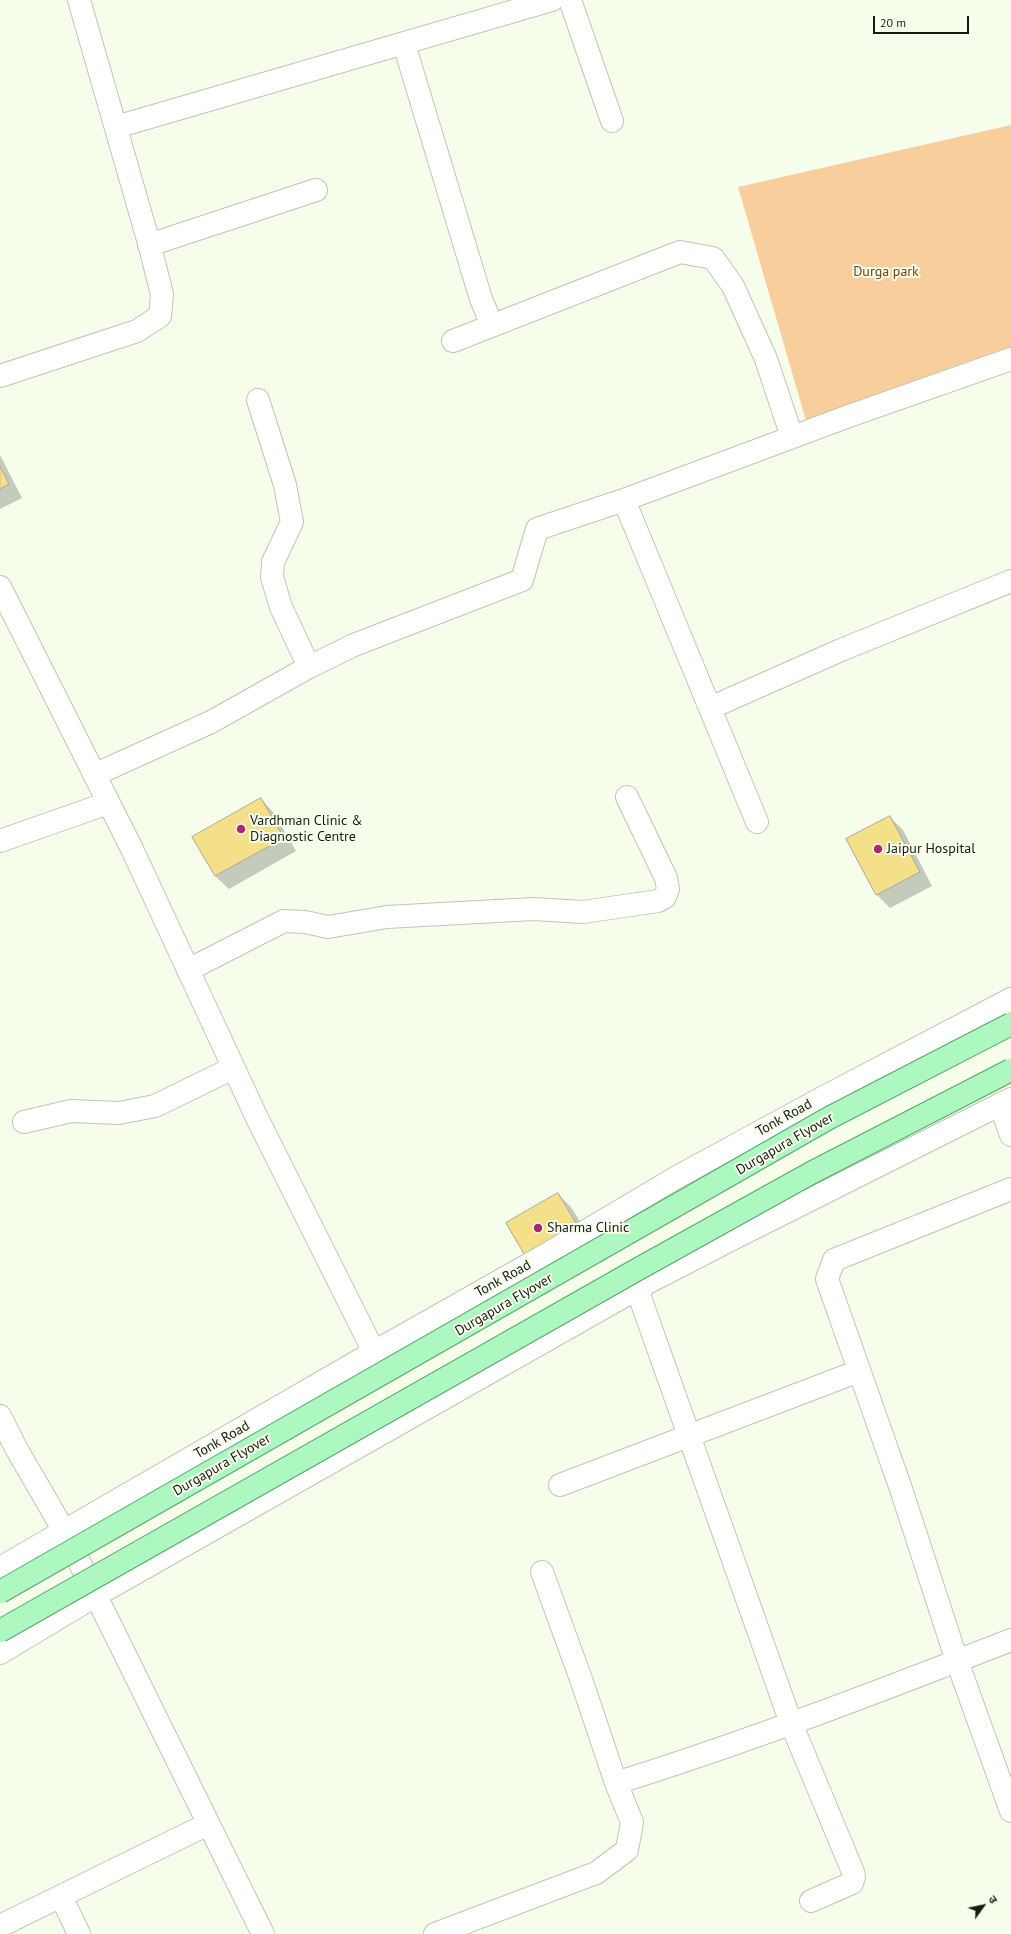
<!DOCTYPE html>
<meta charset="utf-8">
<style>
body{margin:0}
#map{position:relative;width:1011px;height:1934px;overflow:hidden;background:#f6fdeb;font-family:"PT Sans","Noto Sans Devanagari",sans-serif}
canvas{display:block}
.north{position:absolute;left:963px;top:1886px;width:40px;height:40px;-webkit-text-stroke:3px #f6fdeb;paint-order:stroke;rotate:57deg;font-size:11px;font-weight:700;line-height:16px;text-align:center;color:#181b14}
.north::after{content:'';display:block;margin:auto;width:14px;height:18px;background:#181b14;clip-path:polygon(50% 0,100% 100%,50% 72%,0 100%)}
.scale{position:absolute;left:873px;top:16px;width:96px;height:18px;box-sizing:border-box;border:2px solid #181b14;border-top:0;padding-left:5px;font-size:12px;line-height:14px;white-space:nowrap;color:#181b14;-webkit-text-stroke:3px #f6fdeb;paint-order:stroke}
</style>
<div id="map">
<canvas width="1011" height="1934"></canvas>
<div class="north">उ</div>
<div class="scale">20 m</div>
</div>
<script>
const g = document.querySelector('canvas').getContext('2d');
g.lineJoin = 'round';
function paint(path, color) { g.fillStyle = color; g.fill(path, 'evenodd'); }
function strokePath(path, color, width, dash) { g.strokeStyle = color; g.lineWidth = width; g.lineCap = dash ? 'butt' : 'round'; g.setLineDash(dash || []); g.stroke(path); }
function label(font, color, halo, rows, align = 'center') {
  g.font = font + ' "PT Sans",sans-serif'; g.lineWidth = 4; g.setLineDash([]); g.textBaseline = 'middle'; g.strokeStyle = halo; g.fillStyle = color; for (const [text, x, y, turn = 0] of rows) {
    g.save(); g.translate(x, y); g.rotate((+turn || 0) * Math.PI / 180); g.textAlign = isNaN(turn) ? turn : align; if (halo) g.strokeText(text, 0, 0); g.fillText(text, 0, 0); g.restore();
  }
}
paint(new Path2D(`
 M 1011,125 L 1011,349 L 807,424 L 738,187 Z`), '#f9ce9d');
paint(new Path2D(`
 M 0,455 L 22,498 L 0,509 Z
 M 261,799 L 274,813 L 296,851 L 229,889 L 215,876 L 193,837 Z
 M 890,817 L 903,830 L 932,886 L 890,908 L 877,895 L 848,839 Z
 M 558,1194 L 571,1207 L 592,1241 L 541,1271 Z`), '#0003');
const building = new Path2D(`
 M 0,466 L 9,484 L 0,489 Z
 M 261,798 L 284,838 L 215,876 L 192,837 Z
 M 890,816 L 920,872 L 876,895 L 846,839 Z
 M 558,1193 L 579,1228 L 527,1259 L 506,1223 Z`);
paint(building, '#f3e089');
strokePath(building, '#aaa796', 1);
const minor = new Path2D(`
 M 570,0 L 612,121
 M 404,44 L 481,299 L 492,325
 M 116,127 L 552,0
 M 149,245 L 316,190
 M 453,341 L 680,252 L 713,258 L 733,286 L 766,359 L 792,437
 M 0,376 L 137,331 L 160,316 L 162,294 L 149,243 L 79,0
 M 258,400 L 285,485 L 292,522 L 273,562 L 272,577 L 281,607 L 309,667
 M 624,500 L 757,822
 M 0,587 L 132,849 L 257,1118 L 374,1352
 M 710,708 L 841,650 L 1011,581
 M 94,775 L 211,722 L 309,667 L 354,645 L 522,580 L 537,529 L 624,500 L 849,416 L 1011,359
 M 0,841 L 108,803
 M 188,970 L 284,921 L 305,922 L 328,927 L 387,917 L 533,909 L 583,912 L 658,901 L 665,897 L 668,889 L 666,878 L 627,797
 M 1000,1104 L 1011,1135
 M 24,1122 L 71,1111 L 119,1113 L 155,1106 L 233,1068
 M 1011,1189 L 834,1260 L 827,1279 L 901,1489 L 957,1661 L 1011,1811
 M 637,1289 L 791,1723 L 853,1872 L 854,1877 L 852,1883 L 811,1901
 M 0,1416 L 16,1448 L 64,1531 L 263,1934
 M 560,1485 L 859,1371
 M 0,1568 L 374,1352 L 542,1257 L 677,1177 L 824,1097 L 1011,999
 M 0,1653 L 95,1596 L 649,1282 L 740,1235 L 1011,1099
 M 616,1783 C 750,1741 880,1691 1011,1640
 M 61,1896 L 79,1934
 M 0,1926 L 208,1824
 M 435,1934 L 596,1873 L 627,1850 L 632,1822 L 616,1783 L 582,1682 L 542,1572`);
strokePath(minor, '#c0c6b5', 24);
strokePath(minor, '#fff', 22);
const majorBridge = new Path2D(`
 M 0,1592 L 829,1118 L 1011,1024
 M 0,1631 L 640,1268 L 811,1173 L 1011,1070`);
strokePath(majorBridge, '#54a768', 24, []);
strokePath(majorBridge, '#acf8c0', 22);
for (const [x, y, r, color] of [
 [241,829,5,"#ab2770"],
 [878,849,5,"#ab2770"],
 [538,1228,5,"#ab2770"]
]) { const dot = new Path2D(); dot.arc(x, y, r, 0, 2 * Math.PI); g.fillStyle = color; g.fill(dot); strokePath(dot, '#f6fdeb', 1.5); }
label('14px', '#6c4710', '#f6fdeb', [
 ["Durga park",886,272]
]);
label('14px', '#181b14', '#f6fdeb', [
 ["Vardhman Clinic &",250,821],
 ["Diagnostic Centre",250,837],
 ["Jaipur Hospital",887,849],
 ["Sharma Clinic",547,1228]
], 'left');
label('14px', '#181b14', '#f6fdeb', [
 ["Tonk Road",784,1118,-29],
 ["Durgapura Flyover",785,1144,-30],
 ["Tonk Road",503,1279,-29],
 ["Durgapura Flyover",504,1305,-30],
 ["Tonk Road",222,1440,-30],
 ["Durgapura Flyover",222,1465,-30]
]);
</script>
